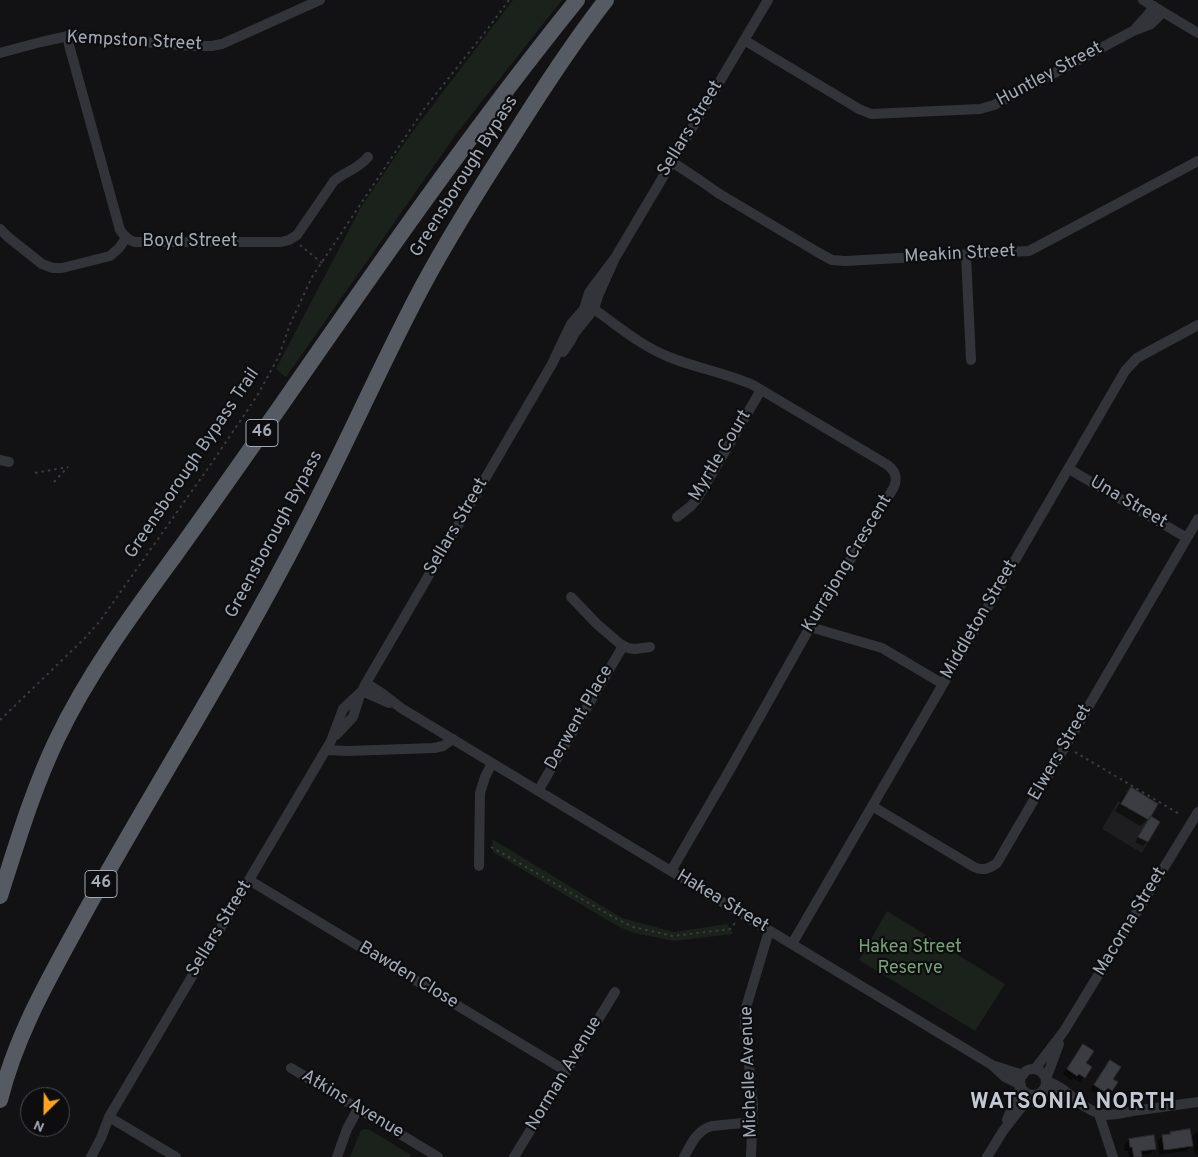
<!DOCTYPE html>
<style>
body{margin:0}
#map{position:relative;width:1198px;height:1157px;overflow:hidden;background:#121214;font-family:Overpass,sans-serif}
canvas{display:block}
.north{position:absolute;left:20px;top:1087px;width:50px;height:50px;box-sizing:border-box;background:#0d0d0f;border:1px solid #494c52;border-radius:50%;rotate:203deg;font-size:14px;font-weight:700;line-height:20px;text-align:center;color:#a2aab6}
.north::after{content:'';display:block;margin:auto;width:18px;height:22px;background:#ffa21f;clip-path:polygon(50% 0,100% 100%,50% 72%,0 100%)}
</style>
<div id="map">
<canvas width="1198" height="1157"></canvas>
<div class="north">N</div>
</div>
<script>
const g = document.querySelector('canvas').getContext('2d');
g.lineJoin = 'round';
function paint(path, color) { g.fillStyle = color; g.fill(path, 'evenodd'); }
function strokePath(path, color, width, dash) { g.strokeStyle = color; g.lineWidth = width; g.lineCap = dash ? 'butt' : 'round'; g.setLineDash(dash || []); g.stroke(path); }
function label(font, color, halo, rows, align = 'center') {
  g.font = font + ' Overpass,sans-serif'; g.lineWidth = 4.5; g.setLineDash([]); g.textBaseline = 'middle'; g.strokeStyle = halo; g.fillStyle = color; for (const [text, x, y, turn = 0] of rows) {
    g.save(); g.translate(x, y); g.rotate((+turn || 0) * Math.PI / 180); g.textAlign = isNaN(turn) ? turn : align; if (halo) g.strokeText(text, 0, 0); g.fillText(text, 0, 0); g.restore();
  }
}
paint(new Path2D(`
 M 1118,801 L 1149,820 L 1139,836 L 1148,842 L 1142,853 L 1102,829 Z`), '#1e1e21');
paint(new Path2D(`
 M 513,0 L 562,0 L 457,133 L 286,377 L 276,369 L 361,207 L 410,135 Z
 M 492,839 L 622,918 L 674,932 L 727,924 L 733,934 L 674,941 L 634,933 L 619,927 L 493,852 Z
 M 887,911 L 1005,984 L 975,1031 L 859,960 Z
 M 366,1129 L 370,1130 L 411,1155 L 410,1157 L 350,1157 L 360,1132 L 362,1130 Z`), '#1a221b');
paint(new Path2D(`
 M 1131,789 L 1156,804 L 1147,820 L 1140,826 L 1115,811 L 1124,796 Z
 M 1151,818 L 1159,823 L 1147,842 L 1143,846 L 1135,842 L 1147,822 Z
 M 1083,1046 L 1084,1077 L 1080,1082 L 1073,1078 L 1071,1080 L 1063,1074 L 1078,1050 Z
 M 1110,1062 L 1111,1090 L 1107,1095 L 1103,1093 L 1099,1096 L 1090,1090 L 1105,1066 Z
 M 1198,1131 L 1198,1154 L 1195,1155 L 1193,1144 L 1186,1151 L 1159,1155 L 1158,1141 L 1162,1136 L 1169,1135 L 1171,1133 L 1190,1138 Z
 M 1129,1140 L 1154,1149 L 1150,1154 L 1141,1155 L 1141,1157 L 1129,1157 L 1128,1151 L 1125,1151 L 1124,1145 Z`), '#0007');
const building = new Path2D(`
 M 1131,787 L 1158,804 L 1149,820 L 1121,804 Z
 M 1151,816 L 1160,822 L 1148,842 L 1138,837 Z
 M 1083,1044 L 1094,1051 L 1086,1063 L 1092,1067 L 1085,1078 L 1079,1074 L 1077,1076 L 1067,1069 Z
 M 1110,1060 L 1121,1067 L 1113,1079 L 1118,1082 L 1112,1091 L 1108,1088 L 1105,1092 L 1094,1085 Z
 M 1190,1129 L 1193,1146 L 1164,1150 L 1162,1135 L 1171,1134 L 1170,1132 Z
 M 1154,1135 L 1156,1149 L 1141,1151 L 1142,1157 L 1134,1157 L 1132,1147 L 1130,1147 L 1129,1139 Z`);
paint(building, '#3c3d42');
strokePath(building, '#2c2c30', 1);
strokePath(new Path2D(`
 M 300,245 L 322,263
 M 35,473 L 68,467
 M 54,482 L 68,467
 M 0,720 L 85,638 L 100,621 L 211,464 L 257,396 L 279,356 L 290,324 L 312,277 L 424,109 L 486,31 L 509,0
 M 1075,752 L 1181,815
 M 491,847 L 613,917 L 633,927 L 673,936 L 730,929 L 735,923`), '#393c40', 2, [2.5, 4]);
strokePath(new Path2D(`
 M 1143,0 L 1198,33
 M 1136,28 L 1147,16 L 1154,6
 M 68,36 L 69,45 L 120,230 C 124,236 128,240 135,242 L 281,242 L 289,240 L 297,235 L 334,181 C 346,171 357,170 368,157
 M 744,40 L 859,109 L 871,114 L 980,109 L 994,105 L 1133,31 L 1151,24 L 1163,12
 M 0,53 L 41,42 L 68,36 L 193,46 L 211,46 L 222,44 L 320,0
 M 672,162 L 701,181 L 718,193 L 819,253 L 832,260 L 845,261 L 1029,251 L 1198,161
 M 0,229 L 8,237 L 42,264 L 53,268 L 62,268 L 110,256 L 119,248 L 126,238
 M 966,255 L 971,360
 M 584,309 L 591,308 L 594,309 C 618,326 641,346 669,357 C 696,368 726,373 753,385 L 886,464 C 895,470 898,477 894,487 L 810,627 L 732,766 L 671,871
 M 563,352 L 570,342 L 574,334 L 594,309 L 598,296 L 615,258 L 768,0
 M 0,460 L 9,462
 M 1069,469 L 1187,538
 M 677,517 L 691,506 L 697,499 L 761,390
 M 571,597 L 597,624 L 619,643 L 628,648 L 635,649 L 650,647
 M 810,627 L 882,648 L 943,684
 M 366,683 L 383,694 L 401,708 L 992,1065 L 1005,1077 L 1021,1085
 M 362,691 L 389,703
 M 336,735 L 353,717 L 361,692
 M 326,750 L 348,751 L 434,748 L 443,746 L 453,739
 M 538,791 L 623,646
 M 872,806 L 974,867 C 983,871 989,869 997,863 L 1198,519
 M 479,866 L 480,793 L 485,777 L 492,763
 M 249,880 L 566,1071
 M 792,944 L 1125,371 L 1137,358 L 1198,325
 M 995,1066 L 1023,1075
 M 291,1068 L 438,1157
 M 1035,1069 L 1064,1031 L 1198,812
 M1020 1082a13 13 0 1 1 26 0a13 13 0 1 1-26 0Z
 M 1046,1079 L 1059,1044
 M 1046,1081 C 1066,1086 1078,1107 1098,1113 C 1109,1117 1122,1113 1133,1111 C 1155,1108 1176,1105 1198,1102
 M 1042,1091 L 1054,1093 L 1070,1099
 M 1099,1114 L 1113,1157
 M 109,1117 L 176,1157
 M 1007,1120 L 1021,1087
 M 91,1157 L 101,1138 L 109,1117 L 331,741 L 343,709 L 362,691 L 366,683 L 552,364 L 571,324 L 584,309 L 589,293 L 593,287 L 615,258
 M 337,1157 L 347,1129 L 358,1109
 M 514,1157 L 615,992
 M 684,1157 C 691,1144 697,1130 712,1126 L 753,1122
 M 751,1157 L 753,1105 L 745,1023 L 745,1011 L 769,931
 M 987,1157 L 1003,1131 L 1031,1095`), '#333439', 10);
strokePath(new Path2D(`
 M 0,896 C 17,843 33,789 57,739 C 89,672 133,613 176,554 C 212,504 247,454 282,404 C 377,267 472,130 577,0
 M 0,1100 C 17,1032 50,977 83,916 C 137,818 196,723 250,626 C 277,578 303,529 327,480 C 359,416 388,351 422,287 C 449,237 479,189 510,141 C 540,93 571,45 606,0`), '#565a62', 16);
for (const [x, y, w] of [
 [262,433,32],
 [101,884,32]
]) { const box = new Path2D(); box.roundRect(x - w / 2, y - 13.5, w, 27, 4); g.fillStyle = '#0d0d0f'; g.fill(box); strokePath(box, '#a2aab6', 1); }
label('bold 16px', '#a2aab6', null, [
 ["46",262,433],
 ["46",101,884]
]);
label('18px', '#a2aab6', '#0d0d0f', [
 ["Kempston Street",134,42,3],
 ["Huntley Street",1050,75,-28],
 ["Sellars Street",691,129,-59],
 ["Greensborough Bypass",465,177,-58],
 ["Boyd Street",190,242],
 ["Meakin Street",960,255,-3],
 ["Myrtle Court",721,456,-59],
 ["Greensborough Bypass Trail",193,464,-56],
 ["Una Street",1128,503,30],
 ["Sellars Street",457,527,-60],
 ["Greensborough Bypass",275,535,-62],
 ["Kurrajong Crescent",848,564,-59],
 ["Middleton Street",980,620,-60],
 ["Derwent Place",580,718,-60],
 ["Elwers Street",1061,753,-60],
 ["Hakea Street",722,902,31],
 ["Macorna Street",1131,922,-59],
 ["Sellars Street",220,929,-59],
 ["Bawden Close",408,976,31],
 ["Michelle Avenue",750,1072,-92],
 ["Norman Avenue",565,1074,-59],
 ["Atkins Avenue",352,1105,31]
]);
label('18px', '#78a377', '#0d0d0f', [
 ["Hakea Street",910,948],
 ["Reserve",910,969]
]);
g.letterSpacing = '1px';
label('bold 22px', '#c4c8d2', '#0d0d0f', [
 ["WATSONIA NORTH",1073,1104]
]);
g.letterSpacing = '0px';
</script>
